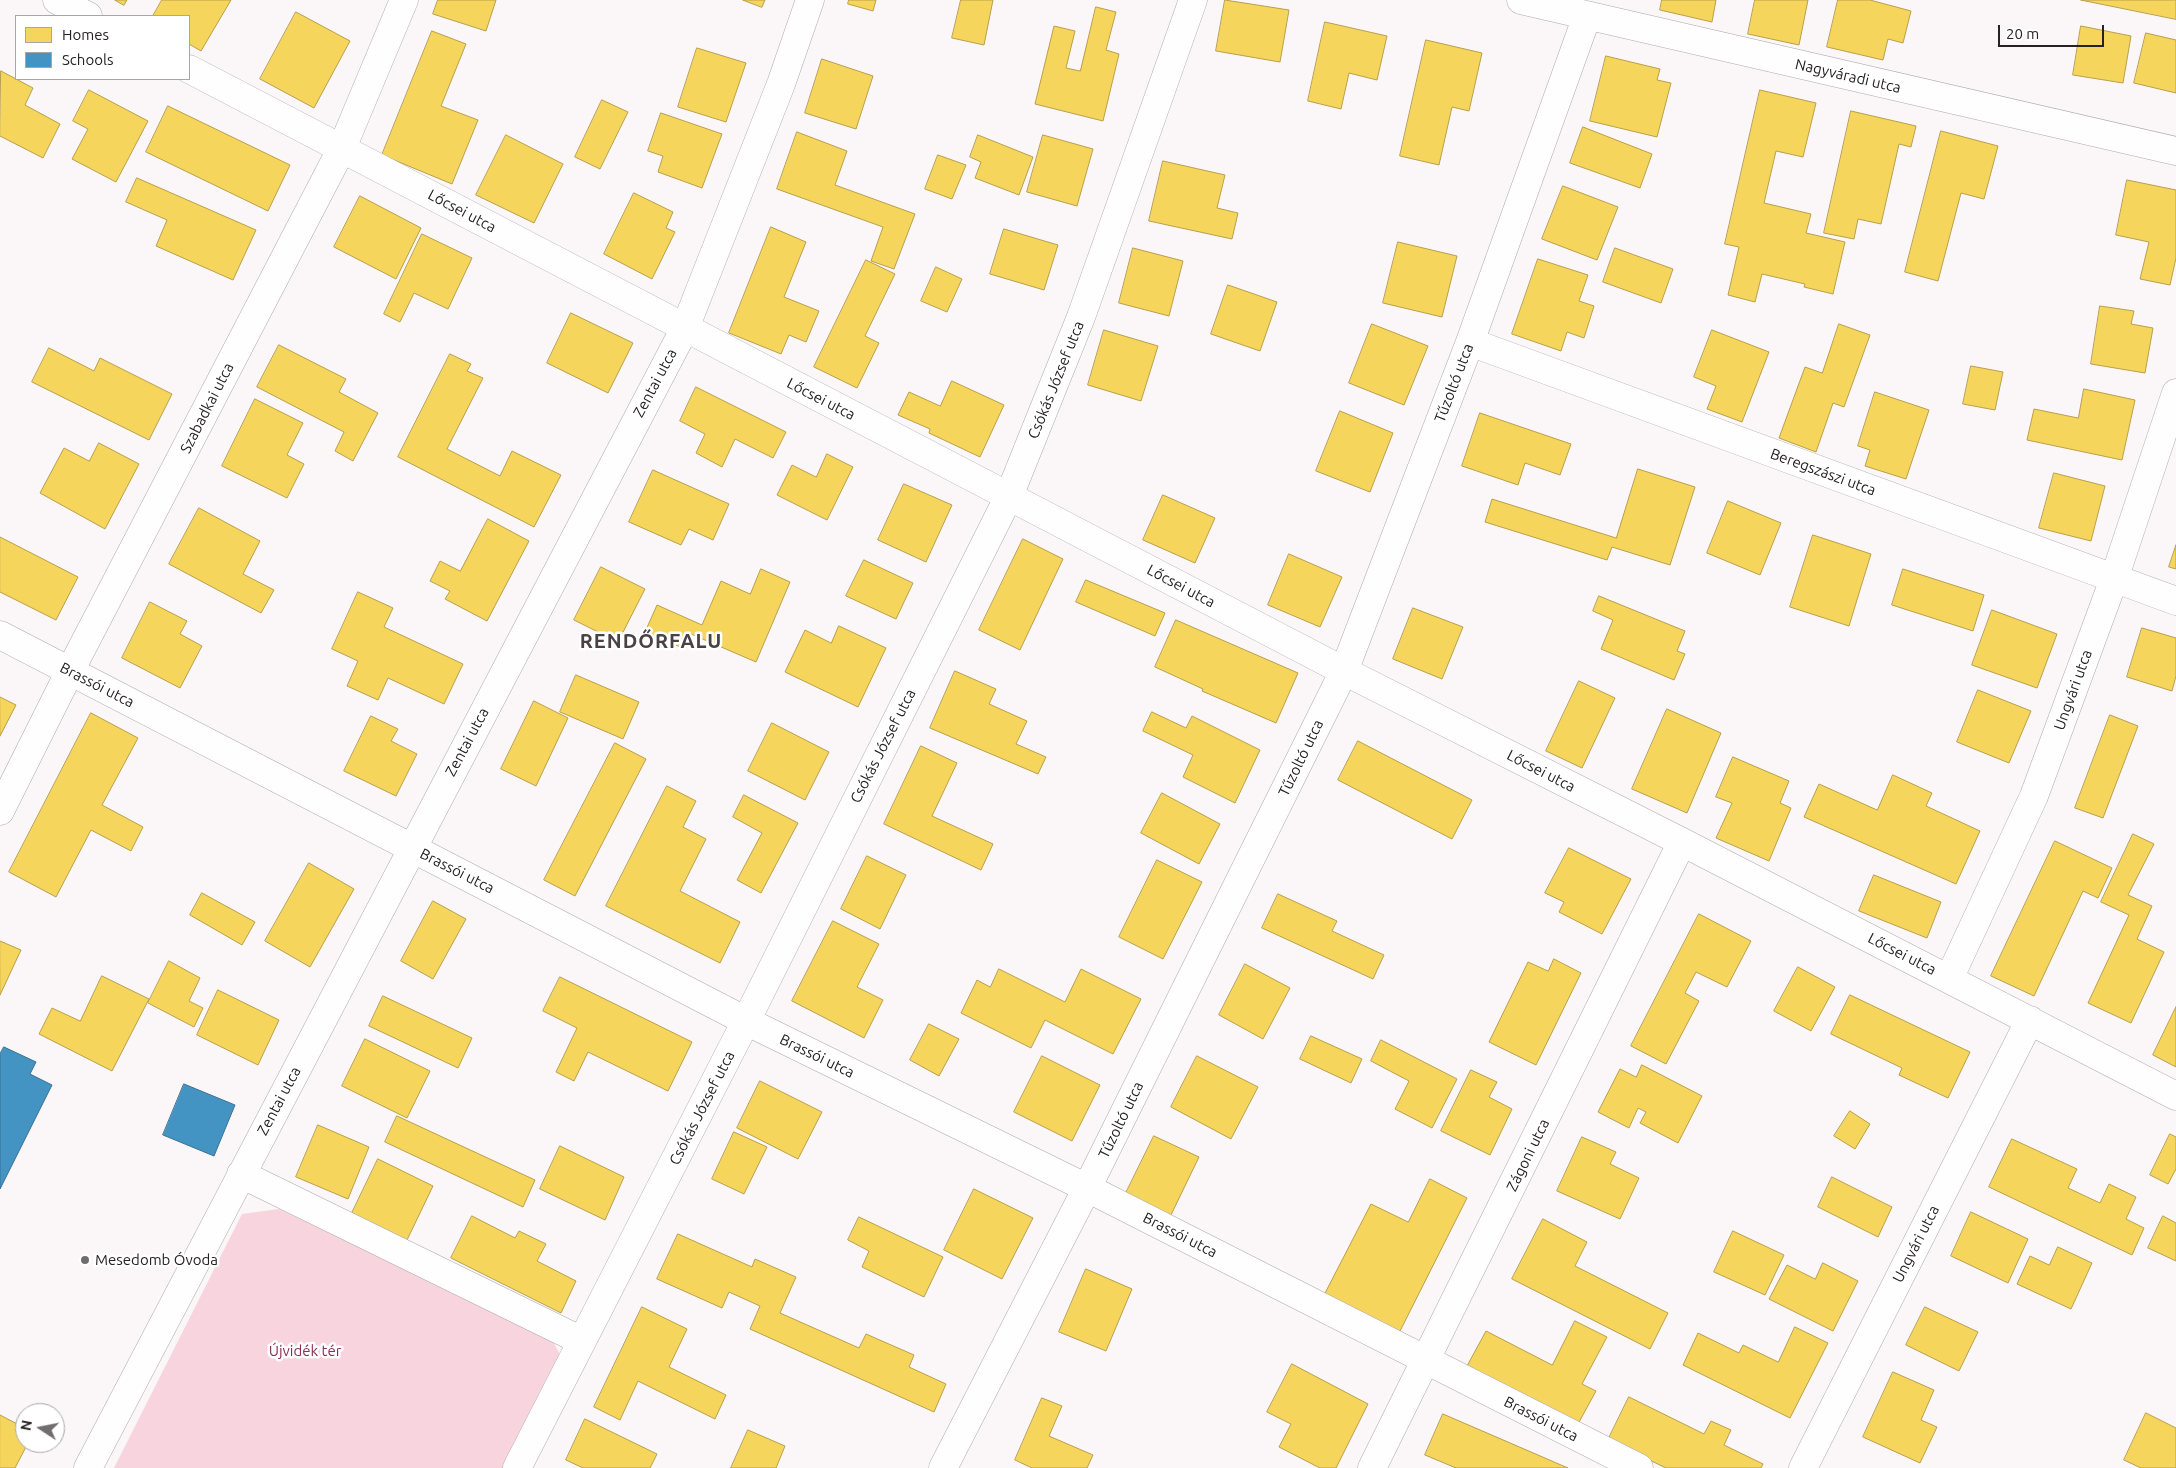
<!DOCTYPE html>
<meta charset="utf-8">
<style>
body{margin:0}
#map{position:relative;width:2176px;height:1468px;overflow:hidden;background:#fbf6f7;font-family:Ubuntu,sans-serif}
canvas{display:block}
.legend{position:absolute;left:15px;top:15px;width:175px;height:65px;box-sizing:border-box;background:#fff;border:1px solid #a8a7a7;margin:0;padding:6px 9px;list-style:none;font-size:15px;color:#262223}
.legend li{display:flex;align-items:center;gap:10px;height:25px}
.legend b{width:25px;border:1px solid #a8a7a7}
.north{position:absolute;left:15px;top:1403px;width:50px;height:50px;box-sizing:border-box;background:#fff;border:1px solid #a8a7a7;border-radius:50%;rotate:281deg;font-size:14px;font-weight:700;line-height:20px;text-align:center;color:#262223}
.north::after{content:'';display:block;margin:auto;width:18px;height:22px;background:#716c6d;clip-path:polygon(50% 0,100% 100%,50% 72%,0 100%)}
.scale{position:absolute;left:1998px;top:25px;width:106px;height:22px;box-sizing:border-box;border:2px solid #262223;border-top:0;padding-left:6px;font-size:15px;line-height:18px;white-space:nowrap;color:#262223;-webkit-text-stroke:4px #fff;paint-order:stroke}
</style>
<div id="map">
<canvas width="2176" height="1468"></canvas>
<ul class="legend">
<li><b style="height:14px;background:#f6d55c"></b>Homes</li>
<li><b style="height:14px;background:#4393c3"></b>Schools</li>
</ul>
<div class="north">N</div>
<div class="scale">20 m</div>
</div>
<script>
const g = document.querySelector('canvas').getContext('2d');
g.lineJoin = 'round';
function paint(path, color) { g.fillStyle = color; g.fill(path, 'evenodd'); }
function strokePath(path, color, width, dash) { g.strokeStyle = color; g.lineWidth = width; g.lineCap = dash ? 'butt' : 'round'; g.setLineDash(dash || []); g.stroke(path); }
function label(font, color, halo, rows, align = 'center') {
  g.font = font + ' Ubuntu,sans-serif'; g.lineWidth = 5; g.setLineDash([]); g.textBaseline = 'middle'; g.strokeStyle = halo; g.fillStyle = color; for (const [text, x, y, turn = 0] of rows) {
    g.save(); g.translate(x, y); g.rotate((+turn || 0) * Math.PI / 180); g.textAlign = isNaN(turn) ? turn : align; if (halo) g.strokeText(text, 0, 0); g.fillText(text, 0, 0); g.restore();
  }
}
paint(new Path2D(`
 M 279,1209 L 551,1338 L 562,1358 L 504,1468 L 114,1468 L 242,1214 Z`), '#f7d4de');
const homes = new Path2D(`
 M 115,0 L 127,0 L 124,5 Z
 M 162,0 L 231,0 L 201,51 L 189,44 L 189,16 L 153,16 Z
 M 438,0 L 496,0 L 486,31 L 433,14 Z
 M 743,0 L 765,0 L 762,7 Z
 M 849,0 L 876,0 L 873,11 L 848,4 Z
 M 961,0 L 993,0 L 984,45 L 952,38 Z
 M 1225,0 L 1289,10 L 1280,62 L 1216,51 Z
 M 1662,0 L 1716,0 L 1712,22 L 1660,10 Z
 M 1755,0 L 1808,0 L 1799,45 L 1748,34 Z
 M 1838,0 L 1870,0 L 1911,11 L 1903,43 L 1888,39 L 1883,60 L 1827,47 Z
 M 2081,0 L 2176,0 L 2176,19 Z
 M 1096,7 L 1116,12 L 1106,50 L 1119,54 L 1103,121 L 1035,104 L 1054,26 L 1075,31 L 1066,68 L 1080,71 Z
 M 296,12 L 350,41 L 314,108 L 260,79 Z
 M 1325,22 L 1387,36 L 1377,80 L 1349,73 L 1341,109 L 1308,101 Z
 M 2081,26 L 2131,36 L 2123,83 L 2073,75 Z
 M 432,31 L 466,44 L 441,106 L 478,120 L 452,184 L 382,155 Z
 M 2146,33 L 2176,40 L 2176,93 L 2134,83 Z
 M 1426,40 L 1482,53 L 1469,111 L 1452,107 L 1439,165 L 1400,156 Z
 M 697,48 L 746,63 L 726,122 L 678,107 Z
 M 1606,56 L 1660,69 L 1657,80 L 1671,83 L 1657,137 L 1590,121 Z
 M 822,59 L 873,76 L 856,129 L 805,113 Z
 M 1,71 L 33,88 L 25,105 L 60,124 L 43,158 L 0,136 Z
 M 89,90 L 148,121 L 116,182 L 72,159 L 88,129 L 73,121 Z
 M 1760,90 L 1816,103 L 1803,157 L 1776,151 L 1764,203 L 1811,214 L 1806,233 L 1845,242 L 1833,294 L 1804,287 L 1805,284 L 1762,274 L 1755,302 L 1728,295 L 1739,247 L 1725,244 Z
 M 602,100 L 628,112 L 600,169 L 575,157 Z
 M 168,106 L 290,165 L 268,211 L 146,152 Z
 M 1851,111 L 1916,126 L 1911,147 L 1899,144 L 1881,224 L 1858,219 L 1854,239 L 1824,233 Z
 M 661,113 L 722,134 L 702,188 L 658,172 L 663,156 L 648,151 Z
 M 1583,127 L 1652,154 L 1640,188 L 1570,163 Z
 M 1941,131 L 1998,146 L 1984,199 L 1961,193 L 1938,281 L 1905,272 Z
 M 797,132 L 847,151 L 835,185 L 915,214 L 894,269 L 871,261 L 883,227 L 777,189 Z
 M 506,135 L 563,164 L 534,223 L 476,195 Z
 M 978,135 L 1033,157 L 1019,195 L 975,178 L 981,162 L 970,157 Z
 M 1043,135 L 1093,149 L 1077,206 L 1027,192 Z
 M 938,155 L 966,165 L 952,199 L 925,189 Z
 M 1163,161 L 1225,175 L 1217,208 L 1238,213 L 1232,239 L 1149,221 Z
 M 137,178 L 256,230 L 233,280 L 156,246 L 167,220 L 126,202 Z
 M 2127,180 L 2176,190 L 2176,258 L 2170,285 L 2140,279 L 2149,242 L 2116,235 Z
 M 1563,186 L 1618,207 L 1597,260 L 1542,239 Z
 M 634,193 L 673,212 L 666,228 L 675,232 L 652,279 L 604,254 Z
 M 360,196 L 421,228 L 396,279 L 334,247 Z
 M 771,227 L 806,242 L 784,297 L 819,311 L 806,342 L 789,335 L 781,354 L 729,333 Z
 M 1004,229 L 1058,245 L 1044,290 L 990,274 Z
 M 422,234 L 472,258 L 448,309 L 414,293 L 400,322 L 384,314 Z
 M 1398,242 L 1457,256 L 1442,317 L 1383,303 Z
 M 1133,248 L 1183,261 L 1169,316 L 1119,303 Z
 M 1615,248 L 1673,269 L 1661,303 L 1603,282 Z
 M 1538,259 L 1588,275 L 1579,301 L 1594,306 L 1584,338 L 1567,332 L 1561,351 L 1512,334 Z
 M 866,260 L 895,274 L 865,336 L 879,343 L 857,388 L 814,367 Z
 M 936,267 L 962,279 L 947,312 L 921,301 Z
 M 1228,285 L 1277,302 L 1260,351 L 1211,334 Z
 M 2100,306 L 2134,311 L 2131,324 L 2153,328 L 2145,373 L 2091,364 Z
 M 571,313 L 633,343 L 608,393 L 547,363 Z
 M 1372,324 L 1428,346 L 1404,405 L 1349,383 Z
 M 1839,324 L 1870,335 L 1844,407 L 1833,403 L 1816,452 L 1779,438 L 1805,367 L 1822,373 Z
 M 1104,330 L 1158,346 L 1141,401 L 1088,385 Z
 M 1712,330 L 1769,352 L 1742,422 L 1707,409 L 1716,386 L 1694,377 Z
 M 279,345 L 346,379 L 339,392 L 378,413 L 353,461 L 335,451 L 344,432 L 257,387 Z
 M 49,348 L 94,371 L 100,358 L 172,394 L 149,440 L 32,382 Z
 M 450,354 L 471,364 L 467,371 L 483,378 L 447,449 L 500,476 L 512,451 L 561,475 L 534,527 L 398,457 Z
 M 1971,366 L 2003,372 L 1995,410 L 1963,404 Z
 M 952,381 L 1004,405 L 980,457 L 929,433 L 930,429 L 898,415 L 909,392 L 940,406 Z
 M 696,387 L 786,432 L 773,458 L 735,439 L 722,467 L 696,453 L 705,434 L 680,421 Z
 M 2084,389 L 2135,400 L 2122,460 L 2027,440 L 2034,409 L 2078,418 Z
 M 1875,392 L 1929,410 L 1906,479 L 1865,466 L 1870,450 L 1858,446 Z
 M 255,399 L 303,423 L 287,455 L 304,464 L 287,498 L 222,466 Z
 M 1340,411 L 1393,433 L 1370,492 L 1316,471 Z
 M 1480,413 L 1571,444 L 1560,475 L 1525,463 L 1518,485 L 1462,466 Z
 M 99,443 L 139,464 L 105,529 L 40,493 L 64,448 L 89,461 Z
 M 827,454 L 853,467 L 827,520 L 777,495 L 792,465 L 816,477 Z
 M 1638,469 L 1695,487 L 1670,565 L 1612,547 L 1607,560 L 1485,522 L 1492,499 L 1616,538 Z
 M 653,470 L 729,504 L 713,540 L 689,529 L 681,545 L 629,522 Z
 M 2054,473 L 2105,486 L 2091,541 L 2039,528 Z
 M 904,484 L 952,505 L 926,562 L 878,540 Z
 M 1163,495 L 1215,518 L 1195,563 L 1143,540 Z
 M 1728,501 L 1781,523 L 1760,575 L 1707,553 Z
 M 199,508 L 260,541 L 243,574 L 274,590 L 261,613 L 169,564 Z
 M 488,519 L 529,541 L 487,621 L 445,599 L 450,591 L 430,581 L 440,561 L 460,571 Z
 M 1813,535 L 1871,554 L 1849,626 L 1790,607 Z
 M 0,537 L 78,577 L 56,620 L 0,592 Z
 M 1023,539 L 1063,559 L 1020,650 L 979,630 Z
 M 2176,545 L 2176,569 L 2169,567 Z
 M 1289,554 L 1342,577 L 1320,627 L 1268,605 Z
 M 864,560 L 913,583 L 896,619 L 846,596 Z
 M 601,567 L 645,589 L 618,642 L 574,620 Z
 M 761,569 L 790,582 L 756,662 L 691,634 L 685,649 L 645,632 L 657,605 L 702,625 L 721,581 L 750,594 Z
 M 1903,569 L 1984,595 L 1973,631 L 1892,605 Z
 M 1086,580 L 1165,613 L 1155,636 L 1076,602 Z
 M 358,592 L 393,608 L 384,627 L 463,664 L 444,704 L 388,678 L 378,700 L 347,686 L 358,661 L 332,649 Z
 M 1599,596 L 1685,631 L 1677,651 L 1685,654 L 1674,680 L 1601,649 L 1613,620 L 1593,611 Z
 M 150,602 L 187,621 L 180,634 L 202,646 L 180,688 L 122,658 Z
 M 1413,608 L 1463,627 L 1442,679 L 1393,659 Z
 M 1992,610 L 2057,634 L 2037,688 L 1972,665 Z
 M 1176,620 L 1298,673 L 1276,723 L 1202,691 L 1203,689 L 1155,667 Z
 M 839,626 L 886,648 L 858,707 L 785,672 L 805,630 L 831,643 Z
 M 2142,628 L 2176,638 L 2176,676 L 2172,691 L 2127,677 Z
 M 955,671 L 996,689 L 989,704 L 1027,721 L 1016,744 L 1046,757 L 1038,774 L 930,728 Z
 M 576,675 L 639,702 L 623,739 L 560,712 Z
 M 1579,681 L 1615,698 L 1582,768 L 1546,751 Z
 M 1978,690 L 2031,711 L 2009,763 L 1957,742 Z
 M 0,697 L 16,705 L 0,736 Z
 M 534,701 L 568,718 L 536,786 L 501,769 Z
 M 1667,709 L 1721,733 L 1687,813 L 1632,789 Z
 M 1152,712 L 1186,728 L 1192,716 L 1260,750 L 1235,803 L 1183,777 L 1193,755 L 1143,731 Z
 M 91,713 L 138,738 L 102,805 L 143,827 L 131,851 L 91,830 L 56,897 L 9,872 Z
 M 2110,715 L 2138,726 L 2103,818 L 2075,808 Z
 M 371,716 L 398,729 L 391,741 L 417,754 L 396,796 L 344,771 Z
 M 772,723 L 829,752 L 805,800 L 748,771 Z
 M 1358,741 L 1472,800 L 1452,839 L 1338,780 Z
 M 615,743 L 646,759 L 575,896 L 544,880 Z
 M 921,746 L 957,763 L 932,816 L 993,844 L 981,870 L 884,824 Z
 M 1733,757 L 1789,781 L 1780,803 L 1791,808 L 1769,861 L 1716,838 L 1732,803 L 1716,797 Z
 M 1893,775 L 1932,793 L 1926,806 L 1980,831 L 1956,884 L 1804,817 L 1819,784 L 1877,810 Z
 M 667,786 L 696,801 L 683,827 L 706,839 L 680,891 L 740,922 L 720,963 L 606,906 Z
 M 1162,793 L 1220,824 L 1199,864 L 1141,833 Z
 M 744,795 L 798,823 L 761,893 L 737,880 L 762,833 L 733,817 Z
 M 2133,834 L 2154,844 L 2128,895 L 2152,906 L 2137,939 L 2164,952 L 2131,1023 L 2088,1003 L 2129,915 L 2101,902 Z
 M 2055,841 L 2112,868 L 2098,898 L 2083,891 L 2034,996 L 1991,976 Z
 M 1569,848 L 1631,879 L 1602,934 L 1559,912 L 1564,902 L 1545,893 Z
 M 867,856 L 906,875 L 880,929 L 841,909 Z
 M 1157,860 L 1202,882 L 1163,959 L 1119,937 Z
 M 309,863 L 354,889 L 310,967 L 265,941 Z
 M 1874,875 L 1941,902 L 1927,938 L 1859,911 Z
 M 202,893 L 255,922 L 242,945 L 190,915 Z
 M 1278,894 L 1337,921 L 1332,931 L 1384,955 L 1373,979 L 1262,928 Z
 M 433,901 L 466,919 L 433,979 L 401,961 Z
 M 1699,914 L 1751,941 L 1727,987 L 1696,972 L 1685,993 L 1699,1001 L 1666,1064 L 1631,1046 Z
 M 833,921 L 879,944 L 857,987 L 883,1000 L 864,1038 L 792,1001 Z
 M 0,941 L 21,950 L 0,995 Z
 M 1554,959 L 1581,973 L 1536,1065 L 1489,1042 L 1528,962 L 1548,971 Z
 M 169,961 L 200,978 L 189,1001 L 203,1008 L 194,1027 L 148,1003 Z
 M 1245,964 L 1290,988 L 1263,1039 L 1219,1015 Z
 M 1798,967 L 1835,987 L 1811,1031 L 1774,1011 Z
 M 999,969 L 1065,1002 L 1081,969 L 1141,999 L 1113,1054 L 1045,1020 L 1031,1048 L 961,1013 L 977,980 L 990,987 Z
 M 102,976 L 149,999 L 112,1071 L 39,1034 L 52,1008 L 80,1021 Z
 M 560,977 L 692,1042 L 668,1091 L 588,1052 L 574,1081 L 556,1072 L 577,1028 L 543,1011 Z
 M 218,990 L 279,1020 L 258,1065 L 197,1035 Z
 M 1850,995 L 1970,1052 L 1948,1098 L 1899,1075 L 1902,1068 L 1831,1034 Z
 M 383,996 L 472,1038 L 458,1068 L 369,1026 Z
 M 2176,1007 L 2176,1067 L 2153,1055 Z
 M 929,1024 L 959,1039 L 939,1076 L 910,1060 Z
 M 1311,1036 L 1362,1059 L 1351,1083 L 1300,1059 Z
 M 365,1039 L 430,1071 L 407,1118 L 342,1086 Z
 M 1381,1040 L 1457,1079 L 1432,1128 L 1395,1109 L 1409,1081 L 1371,1061 Z
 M 1042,1056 L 1100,1085 L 1072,1141 L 1014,1112 Z
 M 1197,1056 L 1258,1087 L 1231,1139 L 1171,1107 Z
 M 1642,1065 L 1702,1096 L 1678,1143 L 1640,1123 L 1646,1112 L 1638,1108 L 1629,1128 L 1598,1112 L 1620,1069 L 1636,1077 Z
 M 1471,1070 L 1497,1082 L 1489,1097 L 1512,1109 L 1490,1155 L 1441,1131 Z
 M 760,1081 L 822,1112 L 798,1159 L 737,1128 Z
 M 1850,1111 L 1870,1124 L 1855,1149 L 1834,1136 Z
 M 397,1116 L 535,1180 L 523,1207 L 385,1142 Z
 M 318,1125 L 369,1147 L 348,1199 L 296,1177 Z
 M 734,1132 L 767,1147 L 744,1194 L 712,1179 Z
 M 2170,1134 L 2176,1137 L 2176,1169 L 2168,1184 L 2150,1175 Z
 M 1154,1136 L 1199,1157 L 1170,1217 L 1125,1195 Z
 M 1582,1137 L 1616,1152 L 1610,1164 L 1639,1178 L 1620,1219 L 1557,1191 Z
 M 2012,1139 L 2077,1169 L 2068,1188 L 2100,1203 L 2109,1184 L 2136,1197 L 2126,1219 L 2144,1228 L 2132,1255 L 1989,1187 Z
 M 560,1146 L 624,1177 L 605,1220 L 540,1189 Z
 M 378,1159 L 433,1186 L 407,1240 L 352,1213 Z
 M 1832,1177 L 1892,1207 L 1878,1237 L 1818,1207 Z
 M 1430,1179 L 1467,1198 L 1398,1335 L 1323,1297 L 1371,1204 L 1408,1222 Z
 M 974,1189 L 1033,1218 L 1002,1279 L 944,1250 Z
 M 1971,1212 L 2028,1239 L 2008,1283 L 1951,1256 Z
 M 472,1216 L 515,1238 L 519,1231 L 546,1244 L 537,1261 L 576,1281 L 561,1313 L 451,1258 Z
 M 2163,1216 L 2176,1223 L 2176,1261 L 2148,1248 Z
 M 859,1217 L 943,1257 L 924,1297 L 862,1267 L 869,1251 L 848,1240 Z
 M 1543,1219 L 1587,1242 L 1575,1266 L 1668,1313 L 1650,1349 L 1512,1279 Z
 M 1733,1231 L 1784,1255 L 1765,1295 L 1714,1272 Z
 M 678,1234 L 752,1267 L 755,1259 L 796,1277 L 780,1313 L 859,1348 L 866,1334 L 914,1355 L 909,1367 L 946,1384 L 934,1412 L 750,1329 L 760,1306 L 729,1292 L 722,1308 L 657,1279 Z
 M 2058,1247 L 2092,1263 L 2071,1309 L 2017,1284 L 2030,1256 L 2049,1265 Z
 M 1823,1263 L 1858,1281 L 1833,1331 L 1769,1299 L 1787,1265 L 1815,1279 Z
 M 1086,1269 L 1132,1289 L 1106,1351 L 1059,1332 Z
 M 642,1307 L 687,1329 L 669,1367 L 726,1395 L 715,1419 L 638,1381 L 620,1420 L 594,1407 Z
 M 1925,1307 L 1978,1332 L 1959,1371 L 1906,1345 Z
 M 1575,1321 L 1607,1337 L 1582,1384 L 1596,1391 L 1578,1424 L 1467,1366 L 1486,1331 L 1552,1365 Z
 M 1795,1327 L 1828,1343 L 1790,1418 L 1683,1365 L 1698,1333 L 1739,1353 L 1743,1345 L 1778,1362 Z
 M 1292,1364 L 1368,1404 L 1336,1468 L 1320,1468 L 1279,1447 L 1291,1424 L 1267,1412 Z
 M 1893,1372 L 1934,1390 L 1921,1420 L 1937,1427 L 1920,1463 L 1863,1437 Z
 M 1629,1397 L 1704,1434 L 1711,1421 L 1731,1430 L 1724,1445 L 1763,1464 L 1761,1468 L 1666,1468 L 1608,1440 Z
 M 1042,1398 L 1062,1406 L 1049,1436 L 1093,1455 L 1087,1468 L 1032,1468 L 1015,1460 Z
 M 2146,1413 L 2176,1428 L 2176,1468 L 2141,1468 L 2124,1460 Z
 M 1443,1414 L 1568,1468 L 1456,1468 L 1425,1455 Z
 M 0,1415 L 25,1428 L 25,1443 L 28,1443 L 15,1468 L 0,1468 Z
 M 585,1419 L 657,1454 L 650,1468 L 583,1468 L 566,1460 Z
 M 748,1430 L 785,1446 L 776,1468 L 731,1468 Z`);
paint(homes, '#f6d55c');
strokePath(homes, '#b89f4b', 1);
const schools = new Path2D(`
 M 4,1047 L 36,1062 L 30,1074 L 52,1085 L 0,1189 L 0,1054 Z
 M 184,1084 L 235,1105 L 214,1156 L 163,1135 Z`);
paint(schools, '#4393c3');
strokePath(schools, '#3a7193', 1);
const street = new Path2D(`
 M 57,0 L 88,16
 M 1521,0 L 2176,151
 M 189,69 L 1344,671 L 1682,842 L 2176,1096
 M 1470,342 L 2176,601
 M 0,635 L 746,1021 L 1087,1188 L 1639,1468
 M 0,811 L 70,671 L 342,148 L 404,0
 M 1949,979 L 2034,796 L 2114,579 L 2176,393
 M 241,1174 L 582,1341
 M 88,1468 L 685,328 L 781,84 L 810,0
 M 517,1468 L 746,1021 L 1009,496 L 1081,317 L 1193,0
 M 943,1468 L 1087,1188 L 1344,671 L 1470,342 L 1587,16
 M 1372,1468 L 1682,842
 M 1803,1468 L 2030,1020`);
strokePath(street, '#afabac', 29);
strokePath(street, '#fefefe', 28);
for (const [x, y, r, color] of [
 [85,1260,5,"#716c6d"]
]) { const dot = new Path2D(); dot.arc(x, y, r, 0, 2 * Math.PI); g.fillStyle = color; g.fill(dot); strokePath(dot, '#fff', 2); }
label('15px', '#262223', '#fff', [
 ["Nagyváradi utca",1848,76,13],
 ["Lőcsei utca",462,211,28],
 ["Csókás József utca",1056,380,-68],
 ["Zentai utca",655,383,-62],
 ["Tűzoltó utca",1454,383,-69],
 ["Lőcsei utca",821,399,27],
 ["Szabadkai utca",207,408,-63],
 ["Beregszászi utca",1823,472,20],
 ["Lőcsei utca",1181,586,28],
 ["Brassói utca",97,685,27],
 ["Ungvári utca",2073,690,-70],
 ["Zentai utca",467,742,-62],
 ["Csókás József utca",883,746,-63],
 ["Tűzoltó utca",1301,758,-64],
 ["Lőcsei utca",1541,771,27],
 ["Brassói utca",457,871,27],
 ["Lőcsei utca",1902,954,27],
 ["Brassói utca",817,1056,26],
 ["Zentai utca",279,1101,-62],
 ["Csókás József utca",702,1108,-63],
 ["Tűzoltó utca",1121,1120,-64],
 ["Zágoni utca",1528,1155,-64],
 ["Brassói utca",1180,1235,27],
 ["Ungvári utca",1916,1244,-63],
 ["Brassói utca",1541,1419,27]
]);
label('15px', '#262223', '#fff', [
 ["Mesedomb Óvoda",95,1260]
], 'left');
label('15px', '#8d2d52', '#fff', [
 ["Újvidék tér",305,1351]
]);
g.letterSpacing = '1px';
label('bold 20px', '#494244', '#fff', [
 ["RENDŐRFALU",651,641]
]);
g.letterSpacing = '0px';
</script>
